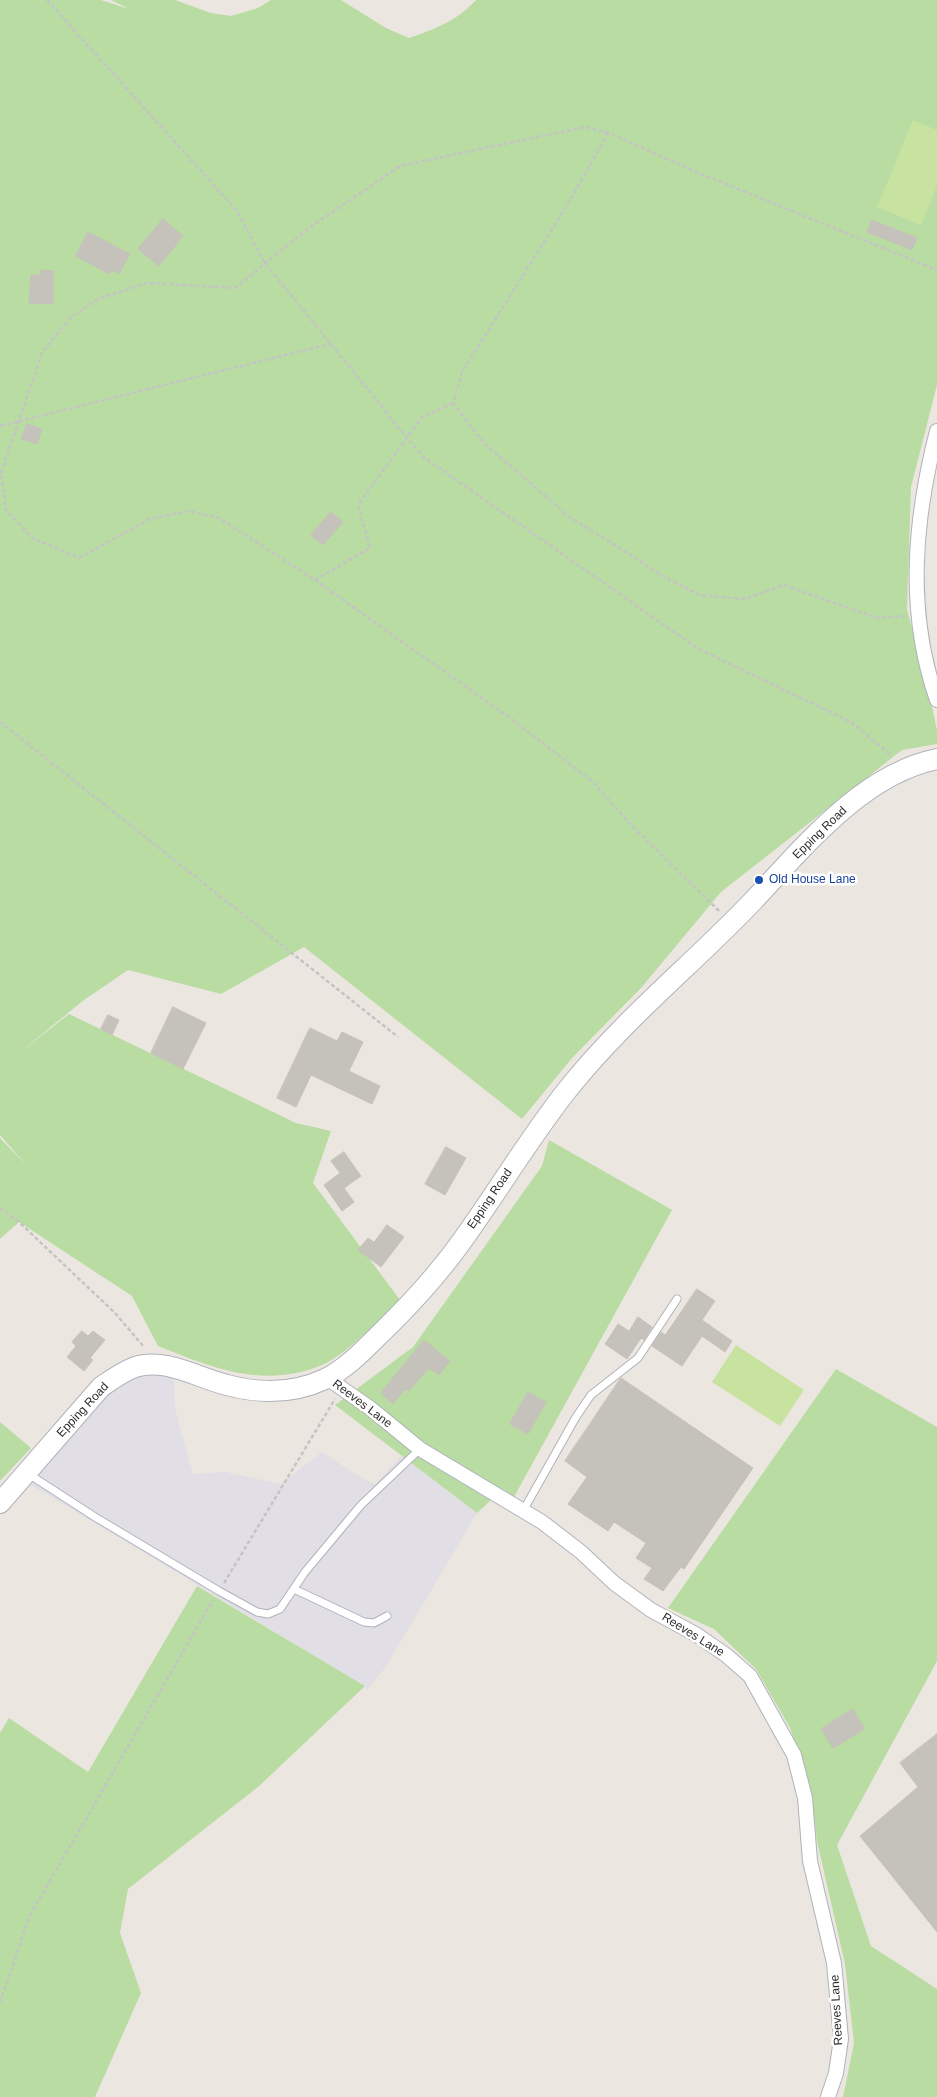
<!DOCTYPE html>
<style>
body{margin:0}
canvas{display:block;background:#ece6e0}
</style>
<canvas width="937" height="2097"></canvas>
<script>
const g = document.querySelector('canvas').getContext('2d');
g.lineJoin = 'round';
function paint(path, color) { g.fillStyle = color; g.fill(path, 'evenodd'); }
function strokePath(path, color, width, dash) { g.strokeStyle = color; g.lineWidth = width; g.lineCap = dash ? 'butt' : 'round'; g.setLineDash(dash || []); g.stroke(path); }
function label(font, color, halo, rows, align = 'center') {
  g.font = font + ' Helvetica,sans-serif'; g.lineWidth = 5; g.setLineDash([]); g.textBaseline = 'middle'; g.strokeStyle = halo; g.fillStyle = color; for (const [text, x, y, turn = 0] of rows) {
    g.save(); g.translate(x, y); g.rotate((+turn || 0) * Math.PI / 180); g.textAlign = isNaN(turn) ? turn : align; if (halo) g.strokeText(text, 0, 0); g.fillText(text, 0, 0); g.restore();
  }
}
paint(new Path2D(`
 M 150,1371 L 174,1379 L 175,1409 L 193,1474 L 226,1472 L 280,1484 L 322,1452 L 357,1475 L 375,1484 L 402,1456 L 477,1513 L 385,1668 L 367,1690 L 365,1686 L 28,1483 L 108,1391 Z`), '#e1dfe5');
paint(new Path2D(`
 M 0,0 L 101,0 L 129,9 L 111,0 L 175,0 L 211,13 L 231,16 L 258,8 L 271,0 L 341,0 L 386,28 L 409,38 C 435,29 457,21 476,0 L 937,0 L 937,385 L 911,487 L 907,609 L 929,693 L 937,730 L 937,744 L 902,750 L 721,892 L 641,988 L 572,1058 L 522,1119 L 304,947 L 221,994 L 128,970 L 84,1000 L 14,1057 L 69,1014 L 296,1123 L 331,1131 L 313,1183 L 400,1300 C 380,1319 348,1353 324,1364 C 265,1390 213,1368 158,1346 L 132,1296 L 19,1222 L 0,1239 L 0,1138 L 27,1166 L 0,1135 Z
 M 549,1140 L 672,1210 L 514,1497 L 503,1489 L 477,1513 L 335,1405 L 413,1347 L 542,1166 Z
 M 836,1369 L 937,1427 L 937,1661 L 837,1845 L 871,1946 L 937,1989 L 937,2097 L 843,2097 L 854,2043 L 845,1964 L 817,1841 L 811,1789 L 790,1728 L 756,1669 L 714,1629 L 668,1608 Z
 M 0,1422 L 31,1448 L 0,1481 Z
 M 197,1586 L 365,1686 L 258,1787 L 128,1889 L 120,1933 L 141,1993 L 95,2097 L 0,2097 L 0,1733 L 9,1718 L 88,1772 Z`), '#b8dca2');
paint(new Path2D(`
 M 913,120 L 937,130 L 937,186 L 921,225 L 877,207 Z
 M 736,1345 L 804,1390 L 780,1426 L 712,1382 Z`), '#c8e29f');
const building = new Path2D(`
 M 163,219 L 183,236 L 159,266 L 138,249 Z
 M 872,220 L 917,238 L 912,250 L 867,232 Z
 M 88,232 L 130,254 L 119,274 L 112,270 L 109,274 L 76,256 Z
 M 41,270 L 53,271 L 53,304 L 29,303 L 31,275 L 41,275 Z
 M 27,424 L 42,429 L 37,444 L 21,439 Z
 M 331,512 L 343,522 L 323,545 L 311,535 Z
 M 173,1007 L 206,1023 L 183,1069 L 151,1053 Z
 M 108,1015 L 119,1020 L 112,1035 L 101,1029 Z
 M 310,1028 L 337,1041 L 342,1032 L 363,1042 L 349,1071 L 380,1086 L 372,1104 L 311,1075 L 296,1107 L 277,1098 Z
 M 446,1147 L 466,1158 L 445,1195 L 425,1184 Z
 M 344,1152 L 361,1176 L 344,1188 L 354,1202 L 342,1211 L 324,1185 L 340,1173 L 331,1161 Z
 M 387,1225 L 404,1237 L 381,1267 L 358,1250 L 368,1238 L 374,1242 Z
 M 697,1289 L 715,1301 L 702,1320 L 732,1341 L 725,1352 L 702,1336 L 682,1366 L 652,1346 L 661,1332 L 665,1335 Z
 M 638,1317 L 652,1327 L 644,1340 L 641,1338 L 627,1359 L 605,1344 L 618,1324 L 629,1331 Z
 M 82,1331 L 88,1336 L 93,1331 L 105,1340 L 90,1358 L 93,1360 L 84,1371 L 67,1357 L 76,1346 L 72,1342 Z
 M 424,1340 L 450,1361 L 439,1375 L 429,1368 L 409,1391 L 405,1389 L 393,1404 L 381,1393 Z
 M 621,1378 L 753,1468 L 684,1569 L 681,1567 L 663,1591 L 644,1579 L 652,1568 L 636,1558 L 646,1543 L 614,1522 L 608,1531 L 568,1504 L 587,1477 L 565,1461 Z
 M 528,1392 L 546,1402 L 528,1434 L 510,1424 Z
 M 853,1709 L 865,1729 L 833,1748 L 821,1729 Z
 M 937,1734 L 937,1932 L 860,1836 L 918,1787 L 900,1763 Z`);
paint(building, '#c5c1bb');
strokePath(building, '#c7c2b9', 1);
const service = new Path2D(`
 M 27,1473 L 95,1517 L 219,1591 L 257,1612 L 268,1614 L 280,1609 L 305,1572 L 361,1505 L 420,1449
 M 523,1511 L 576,1417 L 591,1395 L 638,1358 L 677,1299
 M 294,1589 L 364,1622 L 374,1623 L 387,1616`);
const minor = new Path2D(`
 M 937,431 C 914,521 906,611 937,700
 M 327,1378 L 370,1408 L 420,1449 L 542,1522 L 581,1552 L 614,1583 L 651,1610 L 697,1635 L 726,1655 L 750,1676 L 794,1755 L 805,1798 L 810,1861 L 834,1963 L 841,2039 L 836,2073 L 828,2097`);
const secondary = new Path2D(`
 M 0,1503 L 101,1387 C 111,1380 122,1372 135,1367 C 165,1357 198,1378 227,1385 C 260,1394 293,1394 325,1379 C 344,1370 362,1352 377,1337 C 407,1308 435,1278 459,1245 C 497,1193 529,1138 568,1089 C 623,1020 693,964 753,901 C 803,848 862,774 937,759`);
strokePath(service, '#b0b2bb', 9);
strokePath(minor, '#b0b2bb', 16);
strokePath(secondary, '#b0b2bb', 22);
strokePath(new Path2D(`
 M 47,0 L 237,211 L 265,263 L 422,456 L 697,648 L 851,722 L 892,756
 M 608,133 L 568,204 L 462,372 L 453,403 L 483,442 L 567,515 L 665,577 L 699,595 L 745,599 L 784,585 L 877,618 L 905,616
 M 0,426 L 330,344
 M 315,580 L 370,548 L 358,505 L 422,417 L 453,403
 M 0,722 L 398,1037
 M 719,911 L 632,826 L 593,782 L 514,721 L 315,580 L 219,518 L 189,511 L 150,519 L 79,558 L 32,538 L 6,510 L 1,473 L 42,353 L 69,319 L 98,299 L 147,283 L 235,288 L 309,228 L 400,166 L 585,127 L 609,133 L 699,173 L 937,270
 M 0,1208 L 19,1222 L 115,1313 L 144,1347
 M 224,1583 L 335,1399
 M 0,2002 L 30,1915 L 213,1600`), '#c4c4c4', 2.5, [4, 2.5]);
strokePath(service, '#fff', 7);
strokePath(minor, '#fff', 14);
strokePath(secondary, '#fff', 20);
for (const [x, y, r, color] of [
 [759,880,5,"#1a4fb4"]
]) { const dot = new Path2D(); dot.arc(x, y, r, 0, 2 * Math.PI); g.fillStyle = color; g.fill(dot); strokePath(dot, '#fff', 2); }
label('12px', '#2c2c2c', '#fff', [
 ["Epping Road",820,833,-44],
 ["Epping Road",490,1199,-56],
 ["Reeves Lane",362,1404,37],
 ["Epping Road",83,1410,-47],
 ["Reeves Lane",693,1635,32],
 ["Reeves Lane",837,2010,-93]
]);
label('12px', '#164399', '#fff', [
 ["Old House Lane",769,880]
], 'left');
</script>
